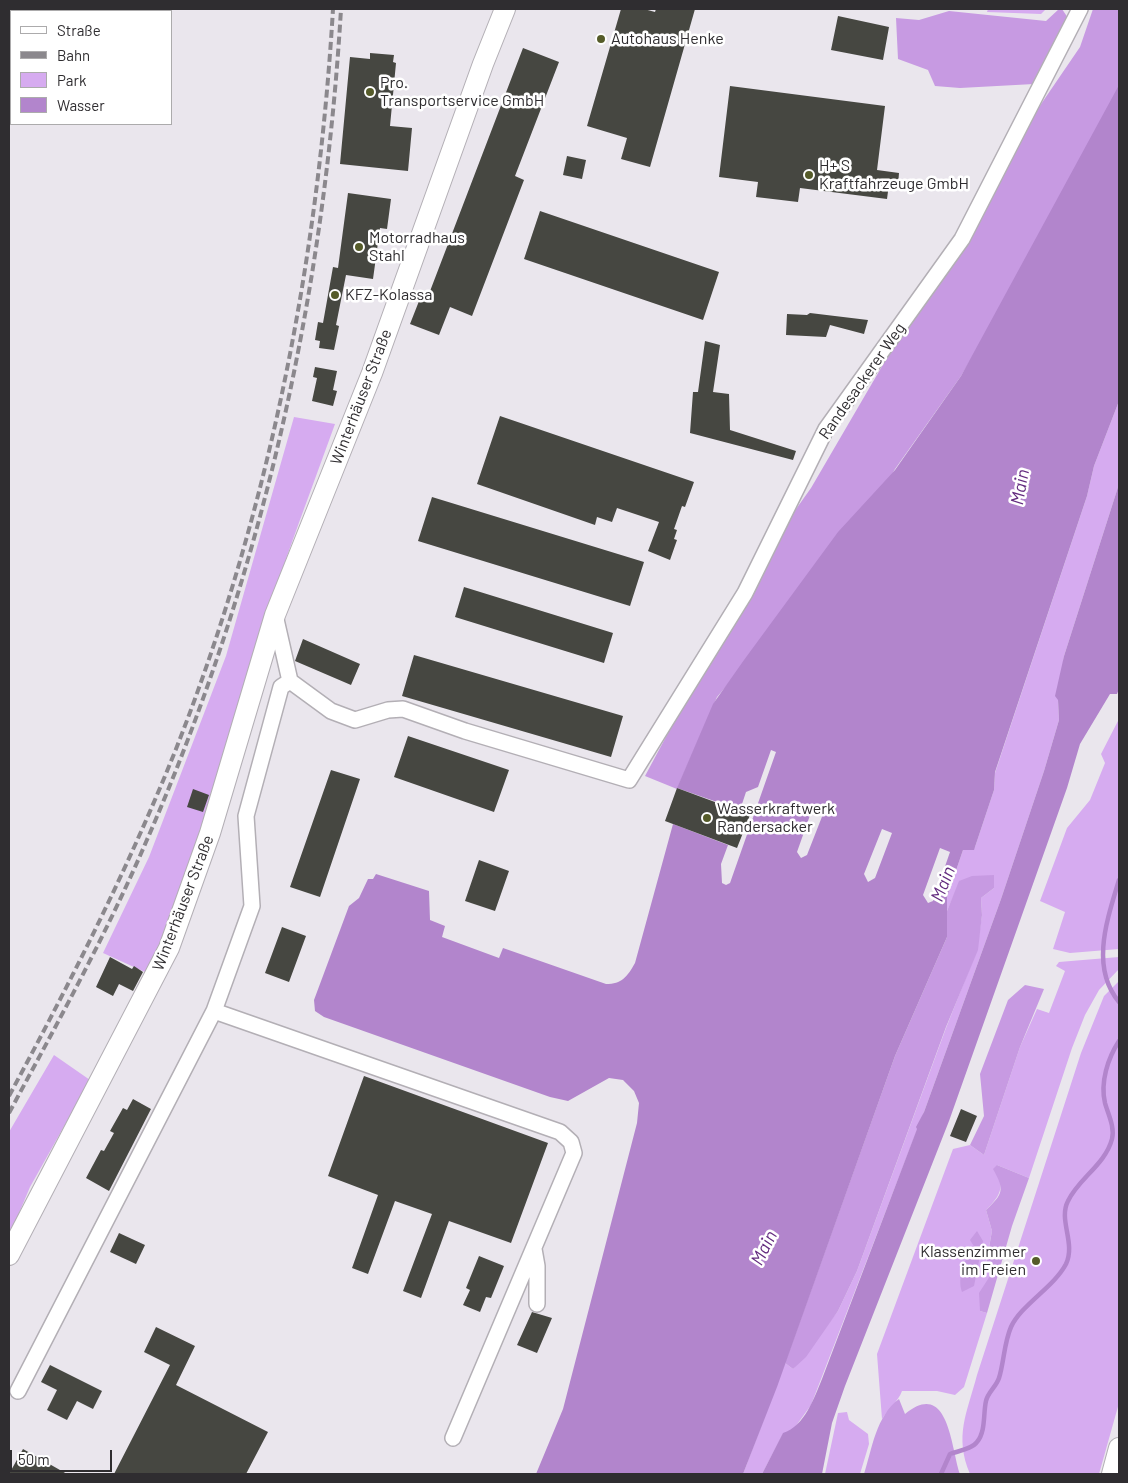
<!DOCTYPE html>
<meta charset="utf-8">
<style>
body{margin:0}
#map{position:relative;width:1128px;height:1483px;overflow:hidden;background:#eae6ed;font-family:Barlow,sans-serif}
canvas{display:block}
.frame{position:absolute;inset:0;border:10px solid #2f2d30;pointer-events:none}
.legend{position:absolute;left:10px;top:10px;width:162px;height:115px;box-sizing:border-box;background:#fff;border:1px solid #acabac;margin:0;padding:6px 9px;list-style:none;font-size:15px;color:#2f2d30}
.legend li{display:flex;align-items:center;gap:10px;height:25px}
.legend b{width:25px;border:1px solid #acabac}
.scale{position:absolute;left:10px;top:1450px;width:102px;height:22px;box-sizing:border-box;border:2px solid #2f2d30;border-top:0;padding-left:6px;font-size:15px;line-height:18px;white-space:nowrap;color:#2f2d30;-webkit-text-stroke:4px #fff;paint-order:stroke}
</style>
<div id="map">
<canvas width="1128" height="1483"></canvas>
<div class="frame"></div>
<ul class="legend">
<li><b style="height:6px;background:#fff"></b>Straße</li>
<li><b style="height:6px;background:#8b888d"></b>Bahn</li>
<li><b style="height:14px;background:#d6abf0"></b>Park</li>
<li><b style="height:14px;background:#b285cc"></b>Wasser</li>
</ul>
<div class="scale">50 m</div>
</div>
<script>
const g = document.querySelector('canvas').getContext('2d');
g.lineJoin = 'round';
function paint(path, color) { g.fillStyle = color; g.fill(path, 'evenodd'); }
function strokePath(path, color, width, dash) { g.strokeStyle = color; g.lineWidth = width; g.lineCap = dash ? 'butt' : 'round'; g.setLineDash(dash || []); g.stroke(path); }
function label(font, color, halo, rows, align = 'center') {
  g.font = font + ' Barlow,sans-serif'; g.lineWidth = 5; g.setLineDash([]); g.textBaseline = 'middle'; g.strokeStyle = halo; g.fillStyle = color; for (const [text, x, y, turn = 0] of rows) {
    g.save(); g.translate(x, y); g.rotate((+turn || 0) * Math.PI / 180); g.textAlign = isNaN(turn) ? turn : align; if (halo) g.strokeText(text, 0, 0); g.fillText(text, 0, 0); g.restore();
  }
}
paint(new Path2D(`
 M 988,9 L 1046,9 L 1041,14 L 987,12 Z
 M 1119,401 L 1119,484 L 1064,656 L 1058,700 L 1059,720 L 1044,771 L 1001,899 L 924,1112 L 811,1405 L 793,1430 L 783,1434 L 762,1474 L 743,1474 L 785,1363 L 793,1369 L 838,1311 L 857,1271 L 946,1028 L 977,950 L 982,915 L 981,898 L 994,888 L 960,881 L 947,911 L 947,897 L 963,850 L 973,850 L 975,847 L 994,790 L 995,773 L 1087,496 L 1094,466 Z
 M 294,417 L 335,424 C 303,512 270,599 243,689 C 213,783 193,885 145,972 L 103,953 L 149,857 L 226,656 Z
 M 1119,719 L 1119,949 L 1070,953 L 1053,949 L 1065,912 L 1040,901 L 1067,828 L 1090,800 L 1105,763 L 1101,754 Z
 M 1119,957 L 1119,969 L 1099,990 L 1085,1015 L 1072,1048 L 1029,1178 L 997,1165 C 1003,1188 1003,1193 986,1210 L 992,1231 L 986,1263 L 990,1276 L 980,1311 L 987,1313 L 964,1387 L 955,1395 L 937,1391 L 902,1391 C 898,1402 888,1409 882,1419 L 877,1354 L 953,1149 L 970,1145 L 984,1155 L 1020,1047 L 1037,1009 L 1049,1013 L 1065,971 L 1056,966 L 1059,962 Z
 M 1119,981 L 1119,1403 L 1099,1474 L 970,1474 C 954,1436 967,1413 977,1375 L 1081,1053 L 1104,996 Z
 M 54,1055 L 90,1080 L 30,1187 L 9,1237 L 9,1132 Z
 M 847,1412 L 849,1420 L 868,1434 L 869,1444 L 860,1474 L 825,1474 L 838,1413 Z`), '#d6abf0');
paint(new Path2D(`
 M 1059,9 L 1062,9 L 1068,18 L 1034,84 L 960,88 L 935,86 L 928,70 L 898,59 L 896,18 L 919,20 L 949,11 L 1046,21 Z
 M 1093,9 L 1119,9 L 1119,108 L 961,376 L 895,469 L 844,559 L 782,620 L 717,697 L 677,789 L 645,776 L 764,554 L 811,488 L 888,356 L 931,296 L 1037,110 L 1080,47 Z
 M 994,875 L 994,888 L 981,898 L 982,915 L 978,950 L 946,1027 L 857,1271 L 838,1311 L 806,1357 L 793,1369 L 785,1363 L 895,1056 L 947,937 L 947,911 L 959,881 L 972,876 Z
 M 1025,985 L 1044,989 L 1020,1047 L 984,1155 L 970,1145 L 984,1116 L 980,1074 L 1008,1000 Z
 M 997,1165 L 1029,1178 L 1012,1226 L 987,1313 L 980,1311 L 979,1293 L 990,1276 L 986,1264 L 992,1231 L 986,1210 C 1003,1194 1005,1190 993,1169 Z
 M 977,1231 L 983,1241 L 974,1286 L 962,1292 C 957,1278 964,1257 975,1248 L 970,1240 Z
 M 899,1399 L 905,1414 C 949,1378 951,1449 960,1474 L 864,1474 C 872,1449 876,1416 899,1399 Z`), '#c79ae2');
paint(new Path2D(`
 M 1119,85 L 1119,401 L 1094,466 L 1087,496 L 995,772 L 994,790 L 974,850 L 963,850 L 947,897 L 947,937 L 895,1056 L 777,1387 L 743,1474 L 536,1474 L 563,1409 L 637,1123 L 639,1103 L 634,1091 L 623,1080 L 609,1078 L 568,1101 L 550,1097 L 324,1017 L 315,1011 L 314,1000 L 349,906 L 359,898 L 368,879 L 373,879 L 376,874 L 429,891 L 430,920 L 445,926 L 442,937 L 499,958 L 503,948 L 606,984 C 622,984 627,977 635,963 L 673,824 L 728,845 L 721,864 L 722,883 L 726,885 L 730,883 L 776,752 L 771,750 L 758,787 L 746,792 L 740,810 L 677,788 L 713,704 L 744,660 L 838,532 L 895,470 L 961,376 ZM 814,804 L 825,809 L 807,855 L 801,858 L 797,852 ZM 882,829 L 892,833 L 875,878 L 868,882 L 864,874 ZM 940,848 L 950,852 L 933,901 L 928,903 L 923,895 Z
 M 1119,484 L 1119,689 L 1117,694 L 1110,694 L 1080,744 L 1067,788 L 949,1121 L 845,1386 L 832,1423 L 822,1474 L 762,1474 L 783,1433 C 805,1426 814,1398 822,1379 L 917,1129 L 916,1127 L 924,1112 L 1001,899 L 1044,771 L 1059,720 L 1058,700 L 1055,696 L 1064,656 Z`), '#b285cc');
strokePath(new Path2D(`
 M 1119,880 C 1107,920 1090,967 1119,1002
 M 941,1474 L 950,1454 C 958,1451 972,1449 977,1442 C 986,1431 983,1414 986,1401 C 988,1392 996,1387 999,1378 C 1004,1362 1004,1343 1011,1327 C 1021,1305 1054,1287 1066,1264 C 1076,1243 1058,1220 1068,1201 C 1079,1178 1105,1165 1112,1139 C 1115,1127 1108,1114 1105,1103 C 1100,1082 1108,1058 1119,1041`), '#b285cc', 4.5);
paint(new Path2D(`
 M 621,9 L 644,9 L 655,12 L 656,9 L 695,9 L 650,167 L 621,159 L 627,138 L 587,126 Z
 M 838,16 L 889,27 L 883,60 L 831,50 Z
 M 523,48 L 559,62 L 515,176 L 524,180 L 472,316 L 450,307 L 439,335 L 410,324 L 421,296 L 427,299 Z
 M 370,53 L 394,55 L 393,62 L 396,63 L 390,126 L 412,128 L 408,171 L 340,164 L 350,57 L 370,59 Z
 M 730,86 L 885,106 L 877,170 L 899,173 L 898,185 L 889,184 L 887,199 L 800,188 L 798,202 L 756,197 L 758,182 L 719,177 Z
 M 567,156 L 586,160 L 582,179 L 563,175 Z
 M 348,193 L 391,199 L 387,229 L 380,228 L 373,279 L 346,275 L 336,325 L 339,326 L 334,350 L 319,348 L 320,341 L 315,340 L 318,322 L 323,323 L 333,267 L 338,268 Z
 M 540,211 L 719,272 L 703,320 L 524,259 Z
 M 810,313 L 868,320 L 864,334 L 830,325 L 826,337 L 786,335 L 787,314 L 807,315 Z
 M 705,341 L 720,345 L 713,392 L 729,394 L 730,430 L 796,451 L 793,460 L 690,433 L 693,392 L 698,392 Z
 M 315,367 L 337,371 L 333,390 L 337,391 L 333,406 L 312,401 L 317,378 L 313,377 Z
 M 500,416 L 694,482 L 685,507 L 682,506 L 674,529 L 677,530 L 674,539 L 677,540 L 670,560 L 648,551 L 659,522 L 617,508 L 612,522 L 597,517 L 595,525 L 477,484 Z
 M 432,497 L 644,562 L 630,606 L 418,541 Z
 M 464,587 L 613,633 L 604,663 L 455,617 Z
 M 303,639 L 360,664 L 351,685 L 295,661 Z
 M 414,655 L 623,716 L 611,757 L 402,696 Z
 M 408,736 L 509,770 L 494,812 L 394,777 Z
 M 331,770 L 360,779 L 320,897 L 290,887 Z
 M 677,788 L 750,815 L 737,848 L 665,821 Z
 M 193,789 L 209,795 L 203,812 L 187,807 Z
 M 479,860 L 509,871 L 495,911 L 465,901 Z
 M 282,927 L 306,936 L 289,982 L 265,973 Z
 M 110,957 L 132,969 L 134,966 L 143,972 L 133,991 L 119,984 L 113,996 L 96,987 Z
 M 364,1076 L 548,1143 L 511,1243 L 449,1221 L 421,1298 L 403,1291 L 432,1214 L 395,1201 L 368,1274 L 352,1268 L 378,1195 L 328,1176 Z
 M 133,1099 L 151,1109 L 109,1191 L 86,1178 L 101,1150 L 104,1151 L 114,1133 L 110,1131 L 123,1108 L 127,1110 Z
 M 961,1109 L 977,1116 L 966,1142 L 950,1136 Z
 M 119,1233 L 145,1245 L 136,1264 L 110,1252 Z
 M 479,1256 L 504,1266 L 491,1298 L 486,1297 L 480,1312 L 463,1305 L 470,1290 L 466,1288 Z
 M 532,1312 L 552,1318 L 537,1353 L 517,1345 Z
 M 156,1327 L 195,1346 L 176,1385 L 268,1432 L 246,1474 L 114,1474 L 170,1365 L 144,1352 Z
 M 50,1365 L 102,1391 L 93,1409 L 77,1401 L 67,1420 L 47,1410 L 57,1390 L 41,1382 Z
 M 23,1449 L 67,1474 L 9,1474 Z`), '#464741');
const street = new Path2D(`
 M 275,615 L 290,681 L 331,711 L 355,720 L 388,710 L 403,709 L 465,731 L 629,780 L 745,593 L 826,429 L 962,239 L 1080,9
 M 214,1011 L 560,1132 L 571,1142 L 574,1153 L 453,1438
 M 534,1249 L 537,1266 L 537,1304
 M 18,1391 L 214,1011 L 252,906 L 246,816 L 281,687 L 290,681`);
const secondary = new Path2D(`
 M 9,1255 L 169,948 L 210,833 L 275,615 L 372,373 L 483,64 L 505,9
 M 1112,1474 L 1119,1448`);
strokePath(street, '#b3afb5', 18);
strokePath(secondary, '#b3afb5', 22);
strokePath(street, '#fff', 15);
strokePath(secondary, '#fff', 20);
strokePath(new Path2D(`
 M 9,1096 C 70,983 128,869 176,749 C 269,512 318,262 333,9
 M 9,1113 C 57,1024 106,935 146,842 C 262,577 324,296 341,9`), '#8b888d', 4, [8, 4]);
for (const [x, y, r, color] of [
 [601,39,5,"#555b29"],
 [370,92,5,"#555b29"],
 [809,175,5,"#555b29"],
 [359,247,5,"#555b29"],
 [335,295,5,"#555b29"],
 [707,818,5,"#555b29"],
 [1036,1261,5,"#555b29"]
]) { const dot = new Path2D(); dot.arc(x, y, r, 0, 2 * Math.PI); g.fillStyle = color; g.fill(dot); strokePath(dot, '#fff', 2); }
label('16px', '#2f2d30', '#fff', [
 ["Autohaus Henke",611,39],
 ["Pro.",380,83],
 ["Transportservice GmbH",380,101],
 ["H+ S",819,166],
 ["Kraftfahrzeuge GmbH",819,184],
 ["Motorradhaus",369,238],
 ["Stahl",369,256],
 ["KFZ-Kolassa",345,295],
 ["Wasserkraftwerk",717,809],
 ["Randersacker",717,827],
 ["Klassenzimmer",1026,1252,"right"],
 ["im Freien",1026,1270,"right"]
], 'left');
label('16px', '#2f2d30', '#fff', [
 ["Randesackerer Weg",862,381,-55],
 ["Winterhäuser Straße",361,397,-69],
 ["Winterhäuser Straße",183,903,-69]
]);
label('italic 18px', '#632b7f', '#fff', [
 ["Main",1020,487,-80],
 ["Main",943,884,-68],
 ["Main",764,1248,-63]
]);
</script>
